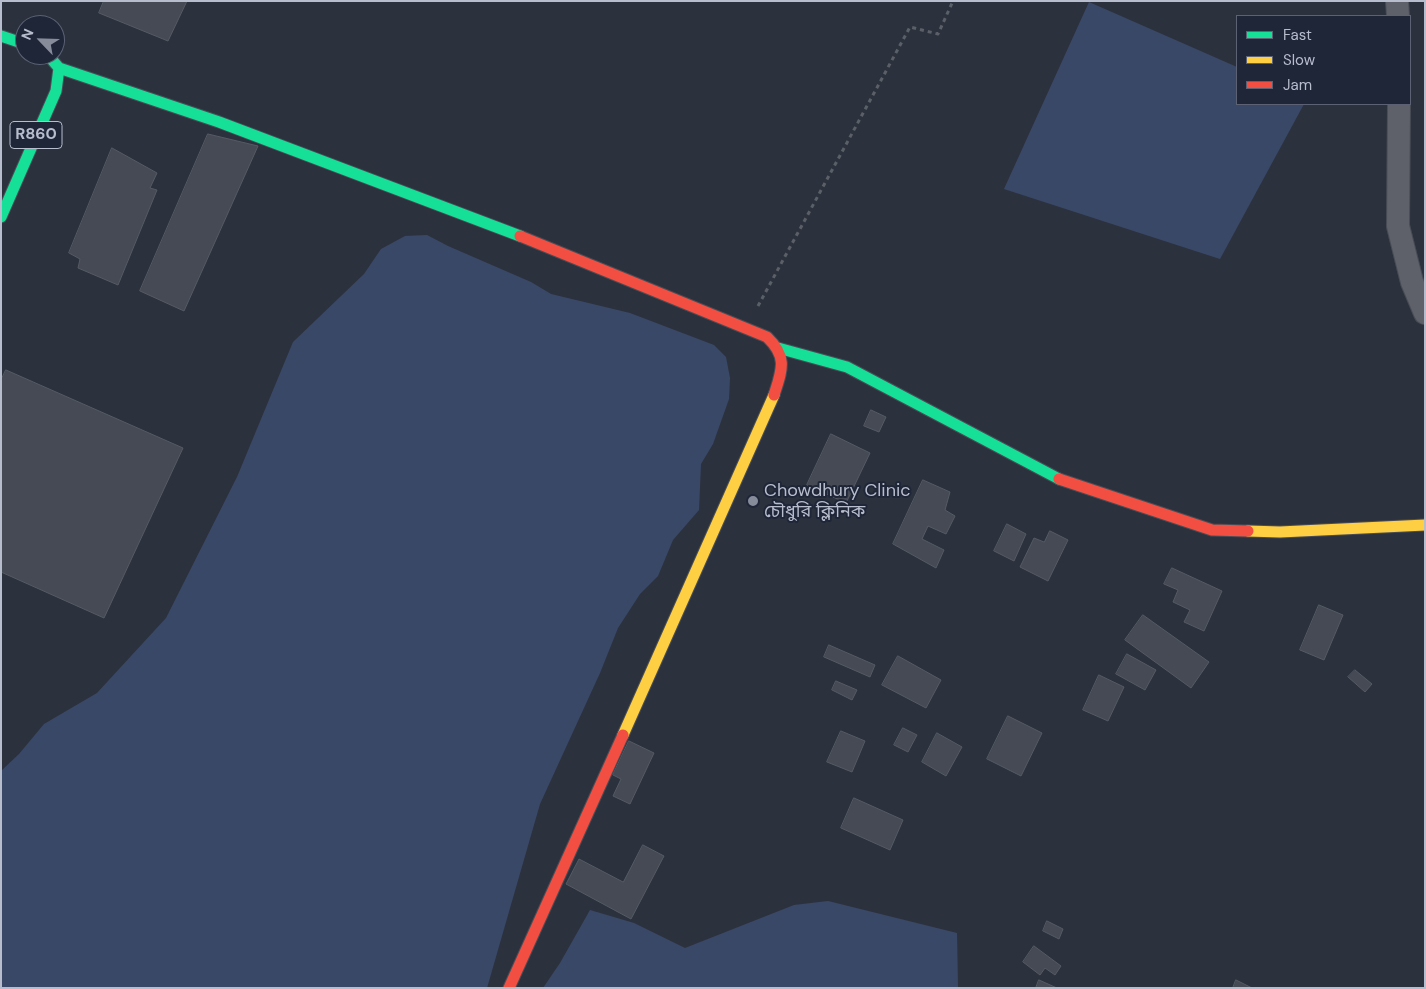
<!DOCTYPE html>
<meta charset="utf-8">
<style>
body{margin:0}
#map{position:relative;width:1426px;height:989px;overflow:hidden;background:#2c323d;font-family:"DM Sans",sans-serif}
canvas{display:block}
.frame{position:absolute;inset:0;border:2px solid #b8bdcd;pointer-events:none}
.legend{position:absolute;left:1236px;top:15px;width:175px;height:90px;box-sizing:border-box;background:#1f2638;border:1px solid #5c6274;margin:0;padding:6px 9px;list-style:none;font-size:15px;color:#b8bdcd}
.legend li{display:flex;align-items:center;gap:10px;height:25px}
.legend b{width:25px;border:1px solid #5c6274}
.north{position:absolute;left:15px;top:15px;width:50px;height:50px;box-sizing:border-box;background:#1f2638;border:1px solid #5c6274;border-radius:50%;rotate:294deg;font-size:14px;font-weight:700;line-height:20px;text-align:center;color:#b8bdcd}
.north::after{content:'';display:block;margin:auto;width:18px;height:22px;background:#878c9b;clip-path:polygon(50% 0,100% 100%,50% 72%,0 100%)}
</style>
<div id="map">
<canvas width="1426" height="989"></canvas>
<div class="frame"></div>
<ul class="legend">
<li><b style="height:6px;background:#16e098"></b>Fast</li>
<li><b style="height:6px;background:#ffcf43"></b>Slow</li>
<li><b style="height:6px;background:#f24e42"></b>Jam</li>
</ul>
<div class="north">N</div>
</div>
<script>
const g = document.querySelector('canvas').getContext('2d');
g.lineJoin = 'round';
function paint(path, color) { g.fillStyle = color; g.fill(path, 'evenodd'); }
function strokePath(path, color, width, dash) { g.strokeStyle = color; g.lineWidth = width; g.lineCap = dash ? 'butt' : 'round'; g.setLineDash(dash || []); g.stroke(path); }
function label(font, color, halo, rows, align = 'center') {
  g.font = font + ' "DM Sans","Noto Sans Bengali",sans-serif'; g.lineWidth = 4; g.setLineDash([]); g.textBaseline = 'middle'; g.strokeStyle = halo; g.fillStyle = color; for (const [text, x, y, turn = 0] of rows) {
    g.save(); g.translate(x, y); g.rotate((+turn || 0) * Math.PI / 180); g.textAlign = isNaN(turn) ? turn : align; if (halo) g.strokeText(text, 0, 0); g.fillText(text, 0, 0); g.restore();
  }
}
paint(new Path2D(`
 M 1089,2 L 1237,67 L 1237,104 L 1304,104 L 1220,259 L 1004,189 Z
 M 427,235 L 448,246 L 531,282 L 551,294 L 630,313 L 714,345 L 726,357 L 730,378 L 729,399 L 713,444 L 701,464 L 699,510 L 673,540 L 658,576 L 640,594 L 618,628 L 600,673 L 540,804 L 487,988 L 1,988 L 1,771 L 19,754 L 44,724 L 97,693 L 166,618 L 237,477 L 293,342 L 364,274 L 381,249 L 405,236 Z
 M 828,901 L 957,933 L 958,988 L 543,988 L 560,963 L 590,910 L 634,923 L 685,948 L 794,905 Z`), '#3a4868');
const building = new Path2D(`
 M 104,1 L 187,1 L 168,41 L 99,13 Z
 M 208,134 L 258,146 L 184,311 L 140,291 Z
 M 112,148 L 157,173 L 150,188 L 157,190 L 118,285 L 78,268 L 80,259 L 69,253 Z
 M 6,370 L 183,448 L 104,618 L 1,572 L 1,380 Z
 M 871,410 L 886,417 L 879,432 L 864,426 Z
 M 831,434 L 870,453 L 846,503 L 807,485 Z
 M 923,480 L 950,492 L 945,510 L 955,516 L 946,534 L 928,526 L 922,539 L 944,550 L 936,568 L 893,544 Z
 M 1007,524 L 1026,534 L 1014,561 L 994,551 Z
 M 1050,531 L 1068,540 L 1048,581 L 1020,567 L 1034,538 L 1044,542 Z
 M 1172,568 L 1222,591 L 1204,631 L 1184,622 L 1190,610 L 1173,602 L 1178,590 L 1164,584 Z
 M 1319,605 L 1343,615 L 1324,660 L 1300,650 Z
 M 1143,615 L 1209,662 L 1191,688 L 1125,640 Z
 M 829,645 L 875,665 L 870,677 L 824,657 Z
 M 1127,654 L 1156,670 L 1145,690 L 1116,674 Z
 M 898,656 L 941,680 L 926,708 L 882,685 Z
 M 1355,670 L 1372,684 L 1365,692 L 1348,677 Z
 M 1099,675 L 1124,687 L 1108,721 L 1083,710 Z
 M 836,681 L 857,690 L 852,700 L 832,690 Z
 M 1008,716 L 1042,733 L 1021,776 L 987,759 Z
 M 903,728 L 917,735 L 908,752 L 894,745 Z
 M 841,731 L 865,741 L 852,772 L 827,762 Z
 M 937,733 L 962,747 L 946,776 L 922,762 Z
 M 629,741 L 654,753 L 630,804 L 613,796 L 621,779 L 613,775 Z
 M 854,798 L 903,820 L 890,850 L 841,828 Z
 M 643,845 L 664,856 L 631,919 L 566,884 L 579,859 L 623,882 Z
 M 1047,921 L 1063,929 L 1059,939 L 1043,931 Z
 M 1034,946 L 1061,966 L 1055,975 L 1045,968 L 1040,975 L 1023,962 Z
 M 1039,980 L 1057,988 L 1036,988 Z
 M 1236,980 L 1252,988 L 1233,988 Z`);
paint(building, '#454a54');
strokePath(building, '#555a64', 1);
const street = new Path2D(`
 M 1397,1 L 1398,16
 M 1399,104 L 1398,226 L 1412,282 L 1425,313`);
const fast = new Path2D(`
 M 1,36 L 25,44
 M 59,68 L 219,122 L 520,236
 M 1,217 L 56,91 L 59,68 L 48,55
 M 778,348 L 847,367 L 1059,479`);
const slow = new Path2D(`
 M 1248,531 L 1280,532 L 1425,525
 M 623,735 L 774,395`);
const jam = new Path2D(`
 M 520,236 L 767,337 C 788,357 782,370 774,395
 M 1059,479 L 1212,530 L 1248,531
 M 509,988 L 623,735`);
strokePath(street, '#494d56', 24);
strokePath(fast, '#494d56', 13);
strokePath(slow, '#494d56', 13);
strokePath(jam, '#494d56', 13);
strokePath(new Path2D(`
 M 758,306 L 910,27 L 938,34 L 953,1`), '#5b5f67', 3, [4, 4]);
strokePath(street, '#5e616a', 22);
strokePath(fast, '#16e098', 11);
strokePath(slow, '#ffcf43', 11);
strokePath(jam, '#f24e42', 11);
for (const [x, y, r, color] of [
 [753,501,6,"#878c9b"]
]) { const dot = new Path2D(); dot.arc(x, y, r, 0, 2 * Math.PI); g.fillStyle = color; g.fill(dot); strokePath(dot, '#1f2638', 2); }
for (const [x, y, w] of [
 [36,135,52]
]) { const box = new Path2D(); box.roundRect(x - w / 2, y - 13.5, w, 27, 4); g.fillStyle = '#1f2638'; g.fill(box); strokePath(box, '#b8bdcd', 1); }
label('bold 16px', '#b8bdcd', null, [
 ["R860",36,135]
]);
label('18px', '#b8bdcd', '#1f2638', [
 ["Chowdhury Clinic",764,491],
 ["চৌধুরি ক্লিনিক",764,512]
], 'left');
</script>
